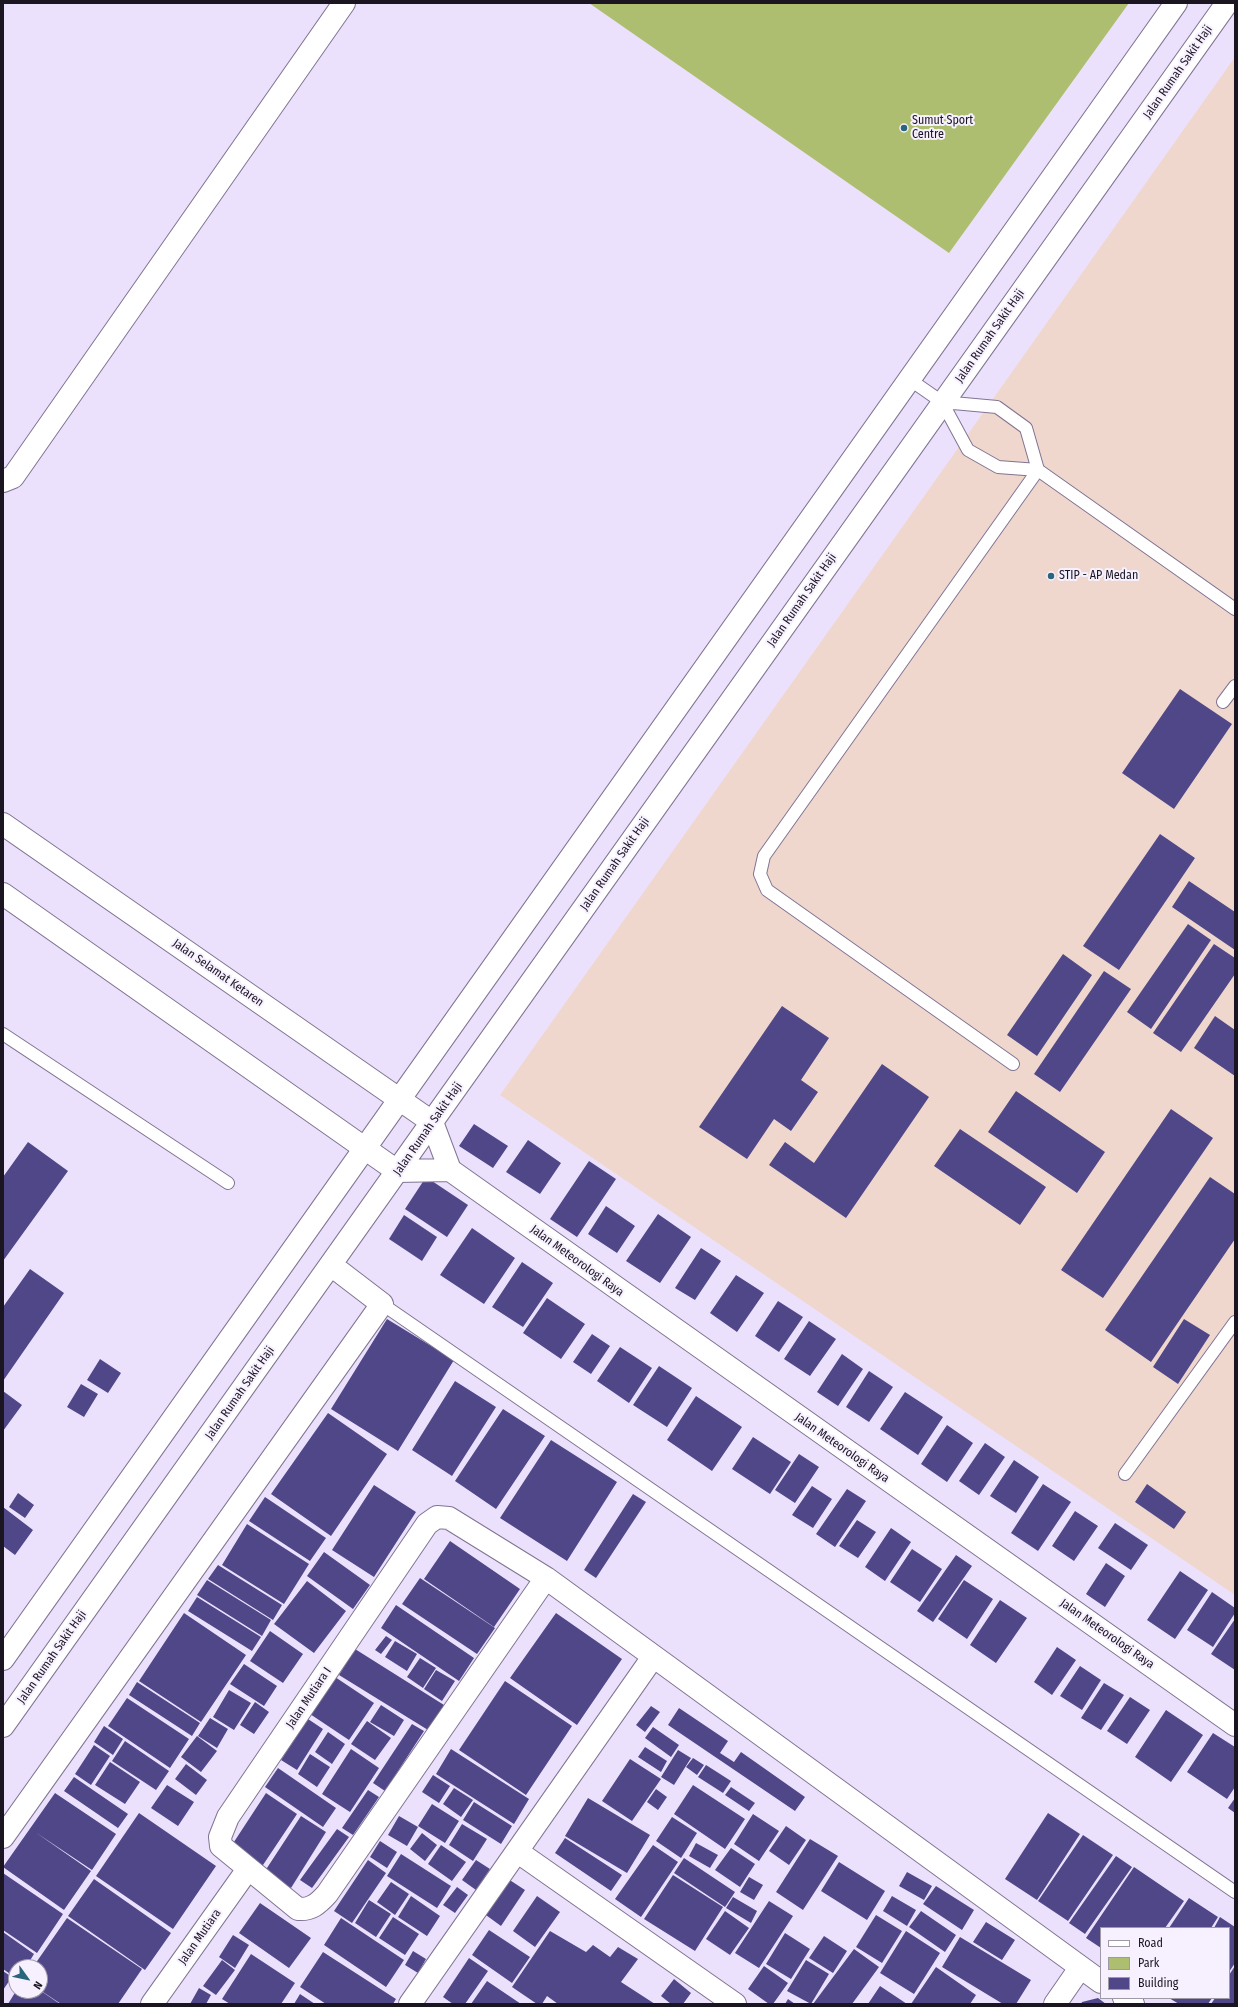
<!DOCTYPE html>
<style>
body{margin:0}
#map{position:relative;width:1238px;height:2007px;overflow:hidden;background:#ece1fc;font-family:"Fira Sans Condensed",sans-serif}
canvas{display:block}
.frame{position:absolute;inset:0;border:4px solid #1b1521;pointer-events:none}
.legend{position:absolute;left:1100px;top:1927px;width:130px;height:72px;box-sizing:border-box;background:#f7f1ff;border:1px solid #9f99a6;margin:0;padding:5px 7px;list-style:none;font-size:12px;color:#1b1521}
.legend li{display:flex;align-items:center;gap:8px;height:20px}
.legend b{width:20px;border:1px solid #9f99a6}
.north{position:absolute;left:8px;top:1959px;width:40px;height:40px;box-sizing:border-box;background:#f7f1ff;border:1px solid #9f99a6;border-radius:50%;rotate:123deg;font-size:11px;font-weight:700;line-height:16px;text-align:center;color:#1b1521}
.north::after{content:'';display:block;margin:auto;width:14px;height:18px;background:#29657d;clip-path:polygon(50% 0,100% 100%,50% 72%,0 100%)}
</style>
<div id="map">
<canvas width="1238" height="2007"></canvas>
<div class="frame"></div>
<ul class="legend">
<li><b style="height:5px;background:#fff"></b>Road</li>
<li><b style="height:11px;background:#adbe70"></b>Park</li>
<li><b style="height:11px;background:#504789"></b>Building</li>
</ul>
<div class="north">N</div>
</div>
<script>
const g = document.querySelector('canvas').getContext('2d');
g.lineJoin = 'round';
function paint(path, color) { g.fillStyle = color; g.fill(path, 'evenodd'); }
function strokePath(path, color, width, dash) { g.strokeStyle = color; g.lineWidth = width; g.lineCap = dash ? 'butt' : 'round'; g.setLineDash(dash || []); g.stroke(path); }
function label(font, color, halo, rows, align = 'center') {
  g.font = font + ' "Fira Sans Condensed",sans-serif'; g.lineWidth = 4; g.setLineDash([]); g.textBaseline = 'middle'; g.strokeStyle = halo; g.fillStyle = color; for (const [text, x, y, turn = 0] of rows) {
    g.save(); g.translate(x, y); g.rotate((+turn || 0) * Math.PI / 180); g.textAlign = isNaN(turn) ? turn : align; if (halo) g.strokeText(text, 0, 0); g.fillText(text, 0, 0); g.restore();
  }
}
paint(new Path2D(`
 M 1235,57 L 1235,1595 L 500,1095 Z`), '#f0d7ce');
paint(new Path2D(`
 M 589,3 L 1129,3 L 949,253 Z`), '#adbe70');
paint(new Path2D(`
 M 1180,689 L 1232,724 L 1174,809 L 1122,773 Z
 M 1160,834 L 1195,858 L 1119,970 L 1083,946 Z
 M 1189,881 L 1235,912 L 1235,950 L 1172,907 Z
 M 1188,924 L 1211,940 L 1151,1029 L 1127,1012 Z
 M 1214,944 L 1235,958 L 1235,974 L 1181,1052 L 1153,1033 Z
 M 1063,954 L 1092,975 L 1037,1056 L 1007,1035 Z
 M 1104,971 L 1131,989 L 1060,1092 L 1034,1074 Z
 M 782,1006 L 829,1038 L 801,1080 L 818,1092 L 791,1131 L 774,1119 L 747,1159 L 699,1127 Z
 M 1215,1016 L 1235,1030 L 1235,1076 L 1194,1048 Z
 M 882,1064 L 929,1097 L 846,1218 L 769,1165 L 785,1142 L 814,1163 Z
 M 1016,1091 L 1105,1152 L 1077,1193 L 988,1132 Z
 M 1171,1109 L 1213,1138 L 1103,1298 L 1061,1270 Z
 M 474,1124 L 508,1146 L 493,1168 L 459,1146 Z
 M 960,1129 L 1046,1187 L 1020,1225 L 934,1166 Z
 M 528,1140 L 561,1163 L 540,1194 L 506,1172 Z
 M 28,1142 L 68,1171 L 3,1261 L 3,1177 Z
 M 589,1161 L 616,1179 L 577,1237 L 550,1219 Z
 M 426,1177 L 468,1205 L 447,1237 L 405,1209 Z
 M 1210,1177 L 1235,1194 L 1235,1239 L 1151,1362 L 1105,1330 Z
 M 606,1206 L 635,1226 L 617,1253 L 588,1234 Z
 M 658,1214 L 691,1237 L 660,1283 L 626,1261 Z
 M 404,1215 L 437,1237 L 422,1261 L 389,1239 Z
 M 472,1228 L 515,1258 L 484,1304 L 440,1275 Z
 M 701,1248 L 721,1261 L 695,1300 L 675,1288 Z
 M 522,1262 L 553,1283 L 523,1327 L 492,1307 Z
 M 30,1269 L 64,1293 L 3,1381 L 3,1307 Z
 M 736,1275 L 764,1293 L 737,1332 L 710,1313 Z
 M 547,1298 L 585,1324 L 561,1359 L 523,1333 Z
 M 778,1301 L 803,1317 L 779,1352 L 755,1336 Z
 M 387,1319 L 454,1360 L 398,1451 L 331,1409 Z
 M 1184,1319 L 1210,1335 L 1178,1384 L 1153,1367 Z
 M 809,1321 L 836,1339 L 810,1376 L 784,1359 Z
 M 592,1334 L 610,1346 L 591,1374 L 573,1362 Z
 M 620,1347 L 652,1368 L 629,1403 L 597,1381 Z
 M 842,1354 L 863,1369 L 838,1406 L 817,1392 Z
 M 100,1359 L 121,1373 L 108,1393 L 87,1380 Z
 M 659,1366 L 692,1388 L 667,1427 L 633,1405 Z
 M 869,1371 L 893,1387 L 869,1422 L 846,1407 Z
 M 455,1381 L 496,1407 L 452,1476 L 412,1450 Z
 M 81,1384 L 98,1394 L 84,1417 L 67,1407 Z
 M 3,1391 L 22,1405 L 3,1431 Z
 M 905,1392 L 943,1417 L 918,1455 L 880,1429 Z
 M 696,1396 L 742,1427 L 712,1471 L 667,1440 Z
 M 503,1409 L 545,1436 L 496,1509 L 455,1481 Z
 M 328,1413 L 387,1454 L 331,1536 L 271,1494 Z
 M 947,1425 L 973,1443 L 947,1482 L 921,1464 Z
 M 753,1437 L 791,1462 L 770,1494 L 732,1469 Z
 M 551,1440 L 617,1482 L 567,1561 L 500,1518 Z
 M 985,1443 L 1005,1457 L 979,1495 L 959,1481 Z
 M 799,1454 L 819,1467 L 795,1503 L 775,1490 Z
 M 1014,1460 L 1039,1477 L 1016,1513 L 990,1496 Z
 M 1043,1484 L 1071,1502 L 1038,1551 L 1011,1533 Z
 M 1147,1484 L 1186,1512 L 1174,1529 L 1135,1502 Z
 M 374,1485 L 416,1512 L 374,1577 L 332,1550 Z
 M 812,1486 L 832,1499 L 813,1528 L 792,1515 Z
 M 847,1489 L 866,1501 L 835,1547 L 816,1534 Z
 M 18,1493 L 34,1505 L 25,1518 L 9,1507 Z
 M 633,1494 L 646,1502 L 596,1578 L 584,1570 Z
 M 265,1497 L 326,1538 L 310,1561 L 249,1521 Z
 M 3,1507 L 33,1530 L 15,1555 L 3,1546 Z
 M 1075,1511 L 1098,1526 L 1074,1561 L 1052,1546 Z
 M 857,1520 L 876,1532 L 858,1558 L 839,1546 Z
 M 1115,1523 L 1148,1545 L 1131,1570 L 1098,1548 Z
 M 247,1524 L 309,1564 L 284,1604 L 222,1565 Z
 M 891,1528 L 911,1542 L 885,1581 L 865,1567 Z
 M 450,1541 L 520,1589 L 494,1627 L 424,1579 Z
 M 912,1549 L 942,1569 L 920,1602 L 890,1582 Z
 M 324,1552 L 370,1585 L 353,1609 L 307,1576 Z
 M 956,1555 L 972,1566 L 933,1622 L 917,1611 Z
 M 1106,1563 L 1125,1576 L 1105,1607 L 1086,1594 Z
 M 218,1565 L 282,1605 L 273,1620 L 208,1579 Z
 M 1180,1571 L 1208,1590 L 1175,1639 L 1147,1620 Z
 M 420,1578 L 495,1628 L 477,1654 L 402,1604 Z
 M 207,1580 L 271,1620 L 262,1636 L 197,1595 Z
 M 964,1580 L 993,1599 L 967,1639 L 938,1619 Z
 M 307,1581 L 346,1611 L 314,1653 L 274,1624 Z
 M 1212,1592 L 1235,1608 L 1235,1613 L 1213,1647 L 1187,1630 Z
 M 197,1597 L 261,1637 L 252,1651 L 188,1611 Z
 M 1000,1600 L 1027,1618 L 996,1663 L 970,1645 Z
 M 396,1605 L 474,1658 L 459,1681 L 381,1628 Z
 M 184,1613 L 246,1655 L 201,1722 L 139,1681 Z
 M 556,1613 L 622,1659 L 577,1725 L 510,1678 Z
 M 1235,1619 L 1235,1670 L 1211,1654 Z
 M 270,1631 L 303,1654 L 283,1683 L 250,1661 Z
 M 386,1636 L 392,1640 L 381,1654 L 375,1650 Z
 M 395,1641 L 417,1654 L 407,1671 L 385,1657 Z
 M 1057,1647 L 1076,1660 L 1052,1695 L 1034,1682 Z
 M 355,1649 L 444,1705 L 428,1730 L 339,1675 Z
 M 420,1658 L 436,1668 L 423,1688 L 407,1677 Z
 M 244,1664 L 277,1686 L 264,1706 L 230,1684 Z
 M 1080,1666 L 1101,1680 L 1082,1710 L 1060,1696 Z
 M 436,1670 L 455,1681 L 442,1701 L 424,1689 Z
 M 335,1677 L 374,1703 L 349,1740 L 310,1714 Z
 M 505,1681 L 572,1726 L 526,1795 L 459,1750 Z
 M 137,1682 L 200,1723 L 192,1736 L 129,1695 Z
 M 1104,1683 L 1124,1695 L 1101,1730 L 1081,1718 Z
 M 229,1690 L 251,1703 L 234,1730 L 213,1717 Z
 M 1130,1697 L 1150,1710 L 1127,1744 L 1107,1731 Z
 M 127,1698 L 189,1739 L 170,1768 L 108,1726 Z
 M 255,1702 L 269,1712 L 254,1734 L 240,1725 Z
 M 381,1705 L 404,1720 L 394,1736 L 370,1722 Z
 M 651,1706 L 660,1712 L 645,1732 L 636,1725 Z
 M 679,1708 L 728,1741 L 720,1753 L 734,1762 L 741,1752 L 805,1797 L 795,1811 L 668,1725 Z
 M 1166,1710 L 1203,1735 L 1171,1782 L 1135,1757 Z
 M 210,1718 L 228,1729 L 217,1748 L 198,1736 Z
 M 308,1719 L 323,1729 L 297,1770 L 281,1760 Z
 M 367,1721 L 391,1738 L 375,1760 L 351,1744 Z
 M 412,1724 L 424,1731 L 385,1791 L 373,1783 Z
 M 104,1726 L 123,1739 L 113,1755 L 94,1742 Z
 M 653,1727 L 679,1745 L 671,1757 L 645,1738 Z
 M 328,1732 L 345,1744 L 332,1764 L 315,1752 Z
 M 1213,1733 L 1235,1747 L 1235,1787 L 1227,1799 L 1187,1772 Z
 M 197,1736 L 217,1751 L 201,1772 L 181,1757 Z
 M 125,1741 L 169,1771 L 156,1790 L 112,1761 Z
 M 94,1745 L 110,1756 L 91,1785 L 75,1774 Z
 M 645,1747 L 667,1761 L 661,1772 L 638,1757 Z
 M 351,1749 L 379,1768 L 350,1812 L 322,1794 Z
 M 451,1749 L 529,1799 L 514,1824 L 436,1774 Z
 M 678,1750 L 691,1758 L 674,1785 L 661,1777 Z
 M 310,1754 L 330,1767 L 317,1787 L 298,1774 Z
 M 693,1758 L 704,1765 L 697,1775 L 686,1767 Z
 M 630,1759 L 661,1779 L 632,1821 L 602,1801 Z
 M 110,1762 L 140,1782 L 125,1804 L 95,1785 Z
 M 186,1764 L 207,1780 L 196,1795 L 175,1779 Z
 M 706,1765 L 731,1781 L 723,1793 L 698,1777 Z
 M 278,1768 L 336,1808 L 323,1827 L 265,1787 Z
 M 433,1775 L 450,1786 L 439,1803 L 422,1792 Z
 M 74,1777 L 128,1814 L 118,1828 L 64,1791 Z
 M 167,1785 L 194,1802 L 178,1826 L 151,1808 Z
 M 693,1785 L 745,1819 L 725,1849 L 674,1814 Z
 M 731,1787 L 755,1803 L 749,1811 L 725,1795 Z
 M 454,1788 L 473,1800 L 461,1817 L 443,1804 Z
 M 656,1789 L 667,1797 L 658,1810 L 647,1802 Z
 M 368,1790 L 379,1797 L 353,1835 L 342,1828 Z
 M 55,1793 L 116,1834 L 92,1870 L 35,1832 L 91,1871 L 64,1910 L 3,1867 Z
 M 266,1793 L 297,1814 L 261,1868 L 230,1848 Z
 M 588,1798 L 650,1835 L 627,1873 L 565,1836 Z
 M 1235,1798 L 1235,1813 L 1228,1808 Z
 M 474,1802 L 512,1826 L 501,1844 L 463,1820 Z
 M 432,1804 L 459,1821 L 445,1843 L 418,1826 Z
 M 139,1813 L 216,1866 L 173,1929 L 96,1876 Z
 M 1048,1813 L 1080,1834 L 1037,1900 L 1005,1879 Z
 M 753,1814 L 779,1831 L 759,1861 L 734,1844 Z
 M 301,1816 L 326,1832 L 291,1888 L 265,1871 Z
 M 399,1816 L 418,1827 L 407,1846 L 388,1835 Z
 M 672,1817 L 697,1833 L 681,1858 L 656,1841 Z
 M 462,1824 L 487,1839 L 473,1861 L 449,1845 Z
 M 786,1826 L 806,1840 L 789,1865 L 769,1851 Z
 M 337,1829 L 349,1837 L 312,1888 L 300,1880 Z
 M 422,1833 L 437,1845 L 425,1861 L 410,1849 Z
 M 1083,1835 L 1113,1855 L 1068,1921 L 1038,1901 Z
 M 565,1838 L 622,1875 L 611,1891 L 555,1853 Z
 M 810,1839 L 838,1856 L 803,1910 L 776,1892 Z
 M 380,1841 L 397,1852 L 387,1868 L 370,1857 Z
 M 696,1843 L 718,1855 L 710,1868 L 689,1856 Z
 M 441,1845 L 466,1862 L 452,1881 L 428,1864 Z
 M 653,1845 L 678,1862 L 641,1917 L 615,1899 Z
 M 731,1848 L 755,1864 L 740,1887 L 715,1870 Z
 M 401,1854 L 451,1886 L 437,1908 L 387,1876 Z
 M 1116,1856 L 1132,1867 L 1085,1934 L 1069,1923 Z
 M 684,1858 L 735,1892 L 725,1907 L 674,1873 Z
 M 368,1860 L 386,1873 L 352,1923 L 334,1911 Z
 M 476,1860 L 490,1869 L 476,1890 L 462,1880 Z
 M 839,1862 L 885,1891 L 867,1920 L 821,1891 Z
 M 1134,1867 L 1184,1901 L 1165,1928 L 1101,1928 L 1101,1948 L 1086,1938 Z
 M 907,1872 L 932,1886 L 924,1900 L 899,1886 Z
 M 3,1873 L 63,1914 L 37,1953 L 3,1930 Z
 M 502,1875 L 525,1890 L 501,1926 L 479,1910 Z
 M 673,1875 L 723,1907 L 695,1951 L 644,1919 Z
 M 749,1877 L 763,1885 L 754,1900 L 740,1892 Z
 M 94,1879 L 171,1933 L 145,1970 L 68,1916 Z
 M 391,1882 L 409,1894 L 395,1915 L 377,1902 Z
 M 936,1886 L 974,1910 L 962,1930 L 923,1904 Z
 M 457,1887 L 468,1895 L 455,1913 L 443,1905 Z
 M 411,1896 L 440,1916 L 427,1936 L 398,1917 Z
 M 537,1896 L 560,1912 L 535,1947 L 513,1931 Z
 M 892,1896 L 916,1910 L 907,1926 L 883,1911 Z
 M 733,1897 L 757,1911 L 751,1923 L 726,1908 Z
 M 1189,1898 L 1218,1917 L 1211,1928 L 1169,1928 Z
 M 369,1900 L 391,1914 L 376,1937 L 355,1923 Z
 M 769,1901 L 793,1916 L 759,1968 L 735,1953 Z
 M 260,1903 L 311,1938 L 289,1968 L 239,1933 Z
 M 725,1911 L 749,1928 L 730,1955 L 706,1939 Z
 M 921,1911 L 956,1935 L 945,1952 L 909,1927 Z
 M 876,1915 L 902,1931 L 882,1963 L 856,1947 Z
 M 393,1917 L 419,1934 L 405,1955 L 379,1938 Z
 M 1220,1917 L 1235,1927 L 1235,1963 L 1229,1972 L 1229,1928 L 1214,1928 Z
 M 67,1918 L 142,1969 L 118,2004 L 61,2004 L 40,1990 L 40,1967 L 33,1967 Z
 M 341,1918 L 404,1960 L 386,1987 L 324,1945 Z
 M 986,1922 L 1015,1940 L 1002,1960 L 973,1942 Z
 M 489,1930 L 530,1957 L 512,1983 L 472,1955 Z
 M 550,1931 L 586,1952 L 593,1945 L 610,1957 L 618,1947 L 638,1959 L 621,1982 L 655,2004 L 558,2004 L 547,1996 L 542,2004 L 537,2004 L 512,1987 Z
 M 906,1931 L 940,1953 L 914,1994 L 880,1973 Z
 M 3,1932 L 34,1954 L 26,1967 L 16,1967 L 16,1978 L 3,1969 Z
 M 785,1933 L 810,1949 L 791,1979 L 766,1964 Z
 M 233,1935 L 249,1945 L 235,1968 L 219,1957 Z
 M 824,1936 L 847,1951 L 833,1973 L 809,1958 Z
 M 960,1937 L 1031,1980 L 1016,2004 L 1003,2004 L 942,1967 Z
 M 854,1949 L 879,1967 L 852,2004 L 813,2004 Z
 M 413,1951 L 426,1959 L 418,1973 L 405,1965 Z
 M 323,1952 L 396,1999 L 393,2004 L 326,2004 L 300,1987 Z
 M 251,1954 L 295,1983 L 281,2004 L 230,2004 L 222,1999 Z
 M 469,1958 L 488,1971 L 465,2004 L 453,2004 L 443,1997 Z
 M 222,1960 L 235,1970 L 216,1995 L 203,1986 Z
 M 806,1960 L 829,1974 L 811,2004 L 787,1991 Z
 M 764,1966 L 788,1983 L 773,2004 L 769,2004 L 748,1989 Z
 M 1235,1966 L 1235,2004 L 1211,2004 L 1215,1998 L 1229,1998 L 1229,1975 Z
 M 936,1967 L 976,1995 L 970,2004 L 911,2004 Z
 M 3,1971 L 12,1977 L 3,1990 Z
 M 674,1979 L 691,1993 L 683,2004 L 671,2004 L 661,1996 Z
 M 487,1981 L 521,2004 L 471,2004 Z
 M 880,1986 L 907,2004 L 868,2004 Z
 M 199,1988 L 211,1995 L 206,2004 L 190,2004 Z
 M 16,1991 L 41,1991 L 60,2004 L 8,2004 Z
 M 300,1994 L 315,2004 L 294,2004 Z
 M 1098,1998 L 1106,2004 L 1081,2004 L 1082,2002 Z
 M 1169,1998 L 1212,1998 L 1208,2004 L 1179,2004 Z
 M 788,1999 L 795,2004 L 785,2004 Z`), '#504789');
const lane = new Path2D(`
 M 909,379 L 942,402 L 968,450 L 998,467 L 1038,470 L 1235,609
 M 942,402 L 997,407 L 1026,428 L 1038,470 L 764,856 L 760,874 L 767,890 L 1013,1064
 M 1223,702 L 1235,686
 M 3,1034 L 228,1183
 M 382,1304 L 1235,1892
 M 1125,1474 L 1235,1322`);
const street = new Path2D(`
 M 3,481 L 13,477 L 344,3
 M 546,1578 L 327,1894 C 318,1904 311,1910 298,1909 L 221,1846 L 220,1837 L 228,1817 L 427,1524 L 437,1517 L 449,1518 L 546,1578 L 1101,1982
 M 3,1659 L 365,1148
 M 3,1726 L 397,1171
 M 3,1837 L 382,1304 L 331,1265
 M 518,1852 L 735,2004
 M 1124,1998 L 1133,2004
 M 152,2004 L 248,1869
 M 410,2004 L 653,1657
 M 1055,2004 L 1080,1968`);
const secondary = new Path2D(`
 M 3,824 L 432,1122 L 450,1170 L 1235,1725
 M 3,894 L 397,1171
 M 365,1148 L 1176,3
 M 397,1171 L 1227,3
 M 397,1171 L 450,1170`);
strokePath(lane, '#817492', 14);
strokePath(street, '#817492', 24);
strokePath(secondary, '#817492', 24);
strokePath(lane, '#fff', 12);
strokePath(street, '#fff', 22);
strokePath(secondary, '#fff', 22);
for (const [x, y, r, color] of [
 [904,128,4,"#29657d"],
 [1051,576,4,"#29657d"]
]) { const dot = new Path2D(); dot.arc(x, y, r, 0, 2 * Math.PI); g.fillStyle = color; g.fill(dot); strokePath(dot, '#f7f1ff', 1.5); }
label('12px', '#1b1521', '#f7f1ff', [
 ["Jalan Rumah Sakit Haji",1178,72,-55],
 ["Jalan Rumah Sakit Haji",990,336,-55],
 ["Jalan Rumah Sakit Haji",802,600,-55],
 ["Jalan Rumah Sakit Haji",615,864,-55],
 ["Jalan Selamat Ketaren",218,973,35],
 ["Jalan Rumah Sakit Haji",428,1129,-55],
 ["Jalan Meteorologi Raya",577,1261,36],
 ["Jalan Rumah Sakit Haji",240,1393,-55],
 ["Jalan Meteorologi Raya",842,1448,35],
 ["Jalan Meteorologi Raya",1107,1634,35],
 ["Jalan Rumah Sakit Haji",52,1657,-55],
 ["Jalan Mutiara I",309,1698,-56],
 ["Jalan Mutiara",200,1937,-55]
]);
label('12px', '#1b1521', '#f7f1ff', [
 ["Sumut Sport",912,121],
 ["Centre",912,135],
 ["STIP - AP Medan",1059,576]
], 'left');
</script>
